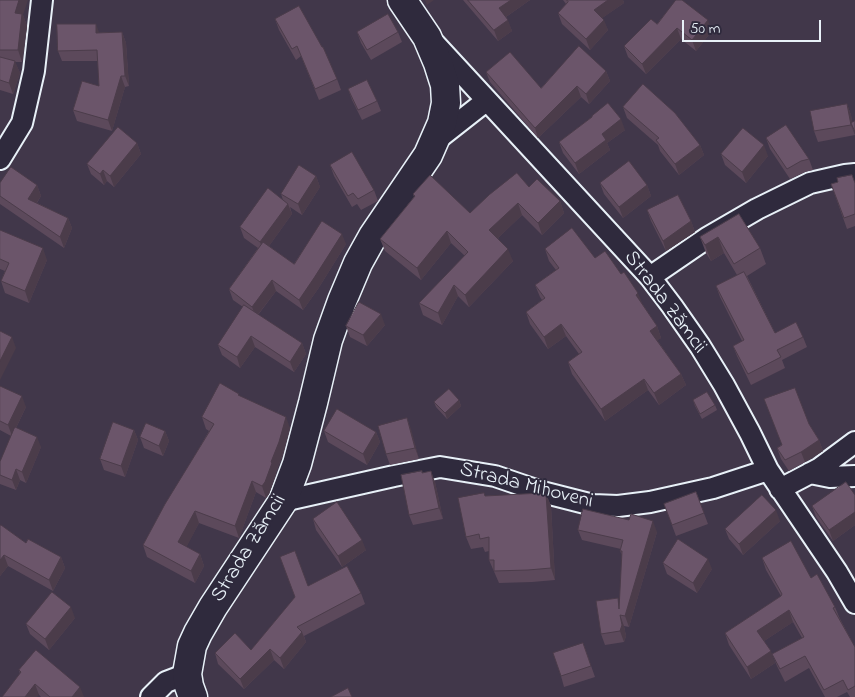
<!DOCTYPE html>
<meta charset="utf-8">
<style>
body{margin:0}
#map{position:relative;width:855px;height:697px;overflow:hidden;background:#41374a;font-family:"Indie Flower",sans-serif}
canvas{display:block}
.scale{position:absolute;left:682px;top:20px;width:139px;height:22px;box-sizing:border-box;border:2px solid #e8f1f8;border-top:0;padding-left:6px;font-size:15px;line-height:18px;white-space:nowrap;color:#e8f1f8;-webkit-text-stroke:4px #2f2a3d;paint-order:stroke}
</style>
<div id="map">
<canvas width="855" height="697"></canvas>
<div class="scale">50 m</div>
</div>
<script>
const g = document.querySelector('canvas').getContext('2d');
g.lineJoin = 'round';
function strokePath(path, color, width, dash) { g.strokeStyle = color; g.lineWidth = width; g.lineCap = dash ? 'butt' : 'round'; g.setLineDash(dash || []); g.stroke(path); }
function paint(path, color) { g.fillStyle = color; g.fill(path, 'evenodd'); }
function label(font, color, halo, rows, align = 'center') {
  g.font = font + ' "Indie Flower",sans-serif'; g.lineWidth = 4; g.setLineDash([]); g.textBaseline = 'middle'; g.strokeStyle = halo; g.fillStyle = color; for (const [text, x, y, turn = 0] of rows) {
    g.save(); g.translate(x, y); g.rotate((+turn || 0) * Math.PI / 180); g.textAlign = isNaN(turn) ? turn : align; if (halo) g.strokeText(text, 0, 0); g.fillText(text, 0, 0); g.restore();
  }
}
const street = new Path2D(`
 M 435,44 L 650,277 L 672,306 L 700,346 L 724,385 L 750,433 L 768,470 L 837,572 L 855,603
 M 435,141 L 486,101
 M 0,159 L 22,123 L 34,71 L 42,0
 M 650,277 L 707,238 L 757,209 L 810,183 L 845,175 L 855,174
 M 810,473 L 830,477 L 855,476
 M 780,489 L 820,468 L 855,442
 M 283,501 L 394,476 L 440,467 L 495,476 L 542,492 L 593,505 L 618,506 L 650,502 L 713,488 L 768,470
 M 151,697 L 166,682 L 187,674`);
const secondary = new Path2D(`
 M 193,697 L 189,686 L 187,674 L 192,646 L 198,633 L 213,607 L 283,501 L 297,464 L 313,403 L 328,340 L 342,301 L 358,263 L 373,236 L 428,155 L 442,123 L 446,103 L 445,85 L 438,63 L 427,37 L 402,0`);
strokePath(street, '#e8f1f8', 24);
strokePath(secondary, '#e8f1f8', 31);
strokePath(street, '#2f2a3d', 20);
strokePath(secondary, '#2f2a3d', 28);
paint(new Path2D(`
 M 0,0 L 23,15 L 27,26 L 22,62 L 15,62 L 20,73 L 13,94 L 0,90 Z
 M 463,0 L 530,0 L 506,17 L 512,31 L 498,41 Z
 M 563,0 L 623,0 L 624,3 L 602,18 L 608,30 L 590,50 L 562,24 L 558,13 L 566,4 Z
 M 275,19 L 337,79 L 341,90 L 319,100 L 301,56 L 296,60 L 279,30 Z
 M 657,24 L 712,31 L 696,51 L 681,39 L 646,74 L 628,57 L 624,46 Z
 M 122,32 L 126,43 L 129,86 L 125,87 L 112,131 L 77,121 L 73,110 L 99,86 L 98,61 L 62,61 L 58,51 L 99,33 Z
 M 357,32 L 398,32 L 402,42 L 371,60 L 361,43 Z
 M 606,71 L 610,81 L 589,104 L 581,97 L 538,138 L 490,82 L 486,72 L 541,88 Z
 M 348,89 L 377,101 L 381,111 L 362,120 L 352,100 Z
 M 847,104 L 851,115 L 852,122 L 855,121 L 855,133 L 853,129 L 855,135 L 818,142 L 814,131 Z
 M 623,107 L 700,145 L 704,155 L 679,175 L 660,151 L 658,145 L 627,118 Z
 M 592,117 L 625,130 L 607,143 L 610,150 L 579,174 L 563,153 L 559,142 Z
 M 766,138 L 809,159 L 813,170 L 805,172 L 790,179 L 770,149 Z
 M 137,143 L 141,154 L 114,187 L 107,181 L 104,185 L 91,174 L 87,164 Z
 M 721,154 L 768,156 L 746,183 L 725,165 Z
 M 330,165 L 374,190 L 378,201 L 361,210 L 357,204 L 352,207 L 334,176 Z
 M 316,176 L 320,187 L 302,215 L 290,207 L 292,214 L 269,246 L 294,264 L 346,244 L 318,289 L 303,310 L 276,291 L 258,315 L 302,343 L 306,354 L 294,372 L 255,347 L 240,368 L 222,355 L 218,345 L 243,307 L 233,300 L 229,289 L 258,248 L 244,238 L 240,227 L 283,200 L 281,194 Z
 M 0,183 L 37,185 L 41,196 L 37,203 L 68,218 L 72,228 L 64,248 L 0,204 Z
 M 600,183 L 647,185 L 651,196 L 623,218 L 604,194 Z
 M 855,183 L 855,226 L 847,229 L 831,184 Z
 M 529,187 L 560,201 L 564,213 L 542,235 L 522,215 L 498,238 L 513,261 L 469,307 L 458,296 L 442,325 L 423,315 L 419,303 L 465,256 L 451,243 L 421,280 L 385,251 L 380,239 L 414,197 L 413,194 L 470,213 Z
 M 647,210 L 691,221 L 695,232 L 666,251 L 651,221 Z
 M 739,214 L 760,248 L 766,264 L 747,276 L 775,333 L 803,337 L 807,347 L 782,360 L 785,368 L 751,385 L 737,356 L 733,346 L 742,341 L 720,297 L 716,286 L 737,275 L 724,253 L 711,261 L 706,253 L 700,237 Z
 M 0,230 L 47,260 L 29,303 L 5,293 L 1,281 L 5,271 L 0,269 Z
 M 545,249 L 595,258 L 643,305 L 657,326 L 661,338 L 657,340 L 681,374 L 686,385 L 659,405 L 648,390 L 605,421 L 572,374 L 568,362 L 579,354 L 566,336 L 548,349 L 530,324 L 526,312 L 542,300 L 540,297 L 535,285 L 556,270 L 549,261 Z
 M 385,325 L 367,346 L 350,337 L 346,326 Z
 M 0,386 L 26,407 L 16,428 L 41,447 L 26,483 L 20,480 L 16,490 L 0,484 L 0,462 L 11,436 L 0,430 Z
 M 239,394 L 239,396 L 290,428 L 283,454 L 276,472 L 276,474 L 269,494 L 266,498 L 256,492 L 239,538 L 199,523 L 186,547 L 200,554 L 204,566 L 195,583 L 147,557 L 143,545 L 209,431 L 206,429 L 202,417 Z
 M 459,400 L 461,406 L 447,419 L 436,407 L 434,402 Z
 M 693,400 L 715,405 L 717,410 L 702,419 L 695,406 Z
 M 407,418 L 419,459 L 390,465 L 386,454 Z
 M 809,424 L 819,440 L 823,451 L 805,462 L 789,471 L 781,459 L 777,448 Z
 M 134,430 L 138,440 L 125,477 L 104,470 L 100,459 Z
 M 165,431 L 169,441 L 163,456 L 144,448 L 140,437 Z
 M 324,431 L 376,432 L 380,442 L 367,465 L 328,442 Z
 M 423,473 L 435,482 L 443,519 L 413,525 L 409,515 Z
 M 696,492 L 708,524 L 676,536 L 664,504 Z
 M 546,494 L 551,506 L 555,580 L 532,582 L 499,583 L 489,560 L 489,551 L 485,552 L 483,547 L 471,549 L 466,537 L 485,496 Z
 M 855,495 L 855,525 L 833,541 L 816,517 L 812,506 Z
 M 313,519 L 366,550 L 342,567 L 316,530 Z
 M 780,521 L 743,555 L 729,539 L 725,529 Z
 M 0,526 L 26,543 L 61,557 L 65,568 L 53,591 L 8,566 L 0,576 Z
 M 578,530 L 657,532 L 629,627 L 624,626 L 626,636 L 624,642 L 605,645 L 601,634 L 620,603 L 622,555 L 620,551 L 621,549 L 582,540 Z
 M 762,558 L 811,578 L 835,607 L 840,619 L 855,647 L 855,697 L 850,697 L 847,692 L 837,697 L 825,697 L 809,668 L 785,682 L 777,666 L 772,654 L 802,638 L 793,622 L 764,641 L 775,663 L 751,679 L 729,645 L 725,633 L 781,596 L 766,570 Z
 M 663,563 L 712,569 L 697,593 L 667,574 Z
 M 308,586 L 361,593 L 365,604 L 304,636 L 306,642 L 284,669 L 274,660 L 244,689 L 218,664 L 215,653 L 251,650 Z
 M 75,618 L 49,650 L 30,634 L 26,624 Z
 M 583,643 L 595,677 L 564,687 L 561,676 Z
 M 19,670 L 84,697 L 41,697 L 20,674 Z`), '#5c495b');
paint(new Path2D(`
 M 19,0 L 28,0 L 23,15 L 27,26 L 22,62 L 18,50 L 15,13 Z
 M 425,0 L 434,0 L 427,5 Z
 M 511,0 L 530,0 L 503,19 L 499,8 Z
 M 608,0 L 623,0 L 624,3 L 598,21 L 594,10 Z
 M 508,20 L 512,31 L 498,41 L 494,30 Z
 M 604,20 L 608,30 L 590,50 L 586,39 Z
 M 708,20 L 712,31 L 696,51 L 692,40 Z
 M 96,24 L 100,35 L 96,33 Z
 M 677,28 L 681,39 L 646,74 L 642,64 Z
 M 122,32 L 126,43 L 129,86 L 125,76 Z
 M 15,61 L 20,73 L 13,94 L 9,83 Z
 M 606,71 L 610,81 L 589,104 L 586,94 Z
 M 121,76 L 125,87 L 112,131 L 108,120 Z
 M 577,86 L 581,97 L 538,138 L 535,128 Z
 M 847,104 L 851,115 L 853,127 L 851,123 L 855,135 L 851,125 Z
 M 621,119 L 625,130 L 607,143 L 610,150 L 579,174 L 575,163 L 602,134 Z
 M 137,143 L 141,154 L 114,187 L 110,176 Z
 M 700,145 L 704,155 L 679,175 L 675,164 Z
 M 764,145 L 768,156 L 746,183 L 742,172 Z
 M 103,170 L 107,181 L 104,185 L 100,174 Z
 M 316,176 L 320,187 L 302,215 L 298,204 Z
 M 37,185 L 41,196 L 32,210 L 28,199 Z
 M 647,185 L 651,196 L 623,218 L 619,207 Z
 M 560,201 L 564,213 L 542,235 L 538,223 Z
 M 518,203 L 522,215 L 494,242 L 489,230 Z
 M 288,204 L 292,214 L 264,253 L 260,242 Z
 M 68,218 L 72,228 L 64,248 L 60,237 Z
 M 691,221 L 695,232 L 666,251 L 663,241 Z
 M 447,231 L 451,243 L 421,280 L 417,268 Z
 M 342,234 L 346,244 L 318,289 L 303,310 L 299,300 Z
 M 718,237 L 724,253 L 711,261 L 705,245 Z
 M 43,248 L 47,260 L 29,303 L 25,291 Z
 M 508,249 L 513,261 L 469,307 L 465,295 Z
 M 272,280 L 276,291 L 256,317 L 252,307 Z
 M 454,285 L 458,296 L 442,325 L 438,313 Z
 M 638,293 L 643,305 L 636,295 Z
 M 381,314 L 385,325 L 367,346 L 363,335 Z
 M 561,324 L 566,336 L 548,349 L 544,337 Z
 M 657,326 L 661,338 L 655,342 L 650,331 Z
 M 251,336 L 255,347 L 240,368 L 237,357 Z
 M 12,337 L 16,348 L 0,380 L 0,361 Z
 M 302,343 L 306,354 L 294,372 L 290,362 Z
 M 681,374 L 686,385 L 659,405 L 654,393 Z
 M 644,379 L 648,390 L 605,421 L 601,409 Z
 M 22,396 L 26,407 L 12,436 L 8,425 Z
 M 459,400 L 461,406 L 447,419 L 445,413 Z
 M 286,417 L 290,428 L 283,454 L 276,472 L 276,474 L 269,494 L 266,498 L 262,486 Z
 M 407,418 L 411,429 L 419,459 L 415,448 Z
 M 134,430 L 138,440 L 125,477 L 121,466 Z
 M 165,431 L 169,441 L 163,456 L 159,446 Z
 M 376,432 L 380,442 L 367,465 L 363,454 Z
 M 37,437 L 41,447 L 26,483 L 22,472 Z
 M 819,440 L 823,451 L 805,462 L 801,452 Z
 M 16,469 L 20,480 L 16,490 L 12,480 Z
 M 431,471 L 435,482 L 443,519 L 439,508 Z
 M 252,481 L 256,492 L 239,538 L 235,526 Z
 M 546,494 L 551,506 L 555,580 L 551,568 Z
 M 776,510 L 780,521 L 743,555 L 739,544 Z
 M 195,511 L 199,523 L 183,554 L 178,542 Z
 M 855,512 L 855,525 L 833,541 L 829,530 Z
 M 653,521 L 657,532 L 629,627 L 625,616 Z
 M 362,540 L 366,550 L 342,567 L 338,556 Z
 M 200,554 L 204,566 L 195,583 L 191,571 Z
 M 4,555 L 8,566 L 0,576 L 0,560 Z
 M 61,557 L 65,568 L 53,591 L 49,580 Z
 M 708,559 L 712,569 L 697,593 L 693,583 Z
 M 71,607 L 75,618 L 49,650 L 45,639 Z
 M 789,610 L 793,622 L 761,643 L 757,631 Z
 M 620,615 L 624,626 L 626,636 L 624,642 L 620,631 Z
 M 302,632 L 306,642 L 284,669 L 280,658 Z
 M 270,649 L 274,660 L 244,689 L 240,679 Z
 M 771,651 L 775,663 L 751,679 L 747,667 Z
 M 35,684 L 39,695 L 37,697 L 25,697 Z
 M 80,687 L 84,697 L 72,697 Z`), '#4b3c4a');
const building = new Path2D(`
 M 0,0 L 19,0 L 15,13 L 22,14 L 18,50 L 0,50 Z
 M 468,0 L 511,0 L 499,8 L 508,20 L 494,30 Z
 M 567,0 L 608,0 L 594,10 L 604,20 L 586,39 L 558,13 L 568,2 Z
 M 676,0 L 682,0 L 708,20 L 692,40 L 677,28 L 642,64 L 624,46 L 651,19 L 657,24 Z
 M 299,6 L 322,47 L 323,47 L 337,79 L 315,89 L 297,46 L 292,49 L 275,19 Z
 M 388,14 L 398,32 L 367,50 L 357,32 Z
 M 57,24 L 96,24 L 96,33 L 122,32 L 125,76 L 121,76 L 108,120 L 73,110 L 82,81 L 99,86 L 97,50 L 58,51 Z
 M 579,46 L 606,71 L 586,94 L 577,86 L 535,128 L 486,72 L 510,52 L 541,88 Z
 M 0,57 L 15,61 L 9,83 L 0,80 Z
 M 367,80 L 377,101 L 358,110 L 348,89 Z
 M 643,84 L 675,113 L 700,145 L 675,164 L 656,140 L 659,138 L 623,107 Z
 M 608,103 L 621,119 L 602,134 L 606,140 L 575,163 L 559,142 L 592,117 L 592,116 Z
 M 847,104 L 851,125 L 814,131 L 810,111 Z
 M 855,121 L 855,132 L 851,123 Z
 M 786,125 L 809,159 L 801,161 L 787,169 L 766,138 Z
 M 118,127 L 137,143 L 110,176 L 103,170 L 100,174 L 87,164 Z
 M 743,128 L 764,145 L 742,172 L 721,154 Z
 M 352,152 L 374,190 L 358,199 L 353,193 L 348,196 L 330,165 Z
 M 629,161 L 647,185 L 619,207 L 600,183 Z
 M 299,165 L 316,176 L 298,204 L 281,194 Z
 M 11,167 L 37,185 L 28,199 L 68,218 L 60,237 L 0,196 L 0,183 Z
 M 517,173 L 529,187 L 537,179 L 560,201 L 538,223 L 518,203 L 489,230 L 508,249 L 465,295 L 454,285 L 438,313 L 419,303 L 468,252 L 447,231 L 417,268 L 380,239 L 415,196 L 413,194 L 430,175 L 470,213 L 489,195 Z
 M 852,175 L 855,183 L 855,214 L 844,218 L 831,184 L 838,182 L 837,178 Z
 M 268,188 L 288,204 L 260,242 L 240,227 Z
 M 678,195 L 691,221 L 663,241 L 647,210 Z
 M 739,214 L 760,248 L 734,264 L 718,237 L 705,245 L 700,237 Z
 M 322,221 L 342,234 L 314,278 L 299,300 L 272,280 L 252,307 L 229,289 L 263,242 L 294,264 Z
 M 572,228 L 595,258 L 605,251 L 621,274 L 624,272 L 638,293 L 636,295 L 657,326 L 650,331 L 681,374 L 654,393 L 644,379 L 601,409 L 568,362 L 582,352 L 561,324 L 544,337 L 526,312 L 545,298 L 535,285 L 559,268 L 545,249 Z
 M 0,230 L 43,248 L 25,291 L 1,281 L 9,263 L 0,259 Z
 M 744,272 L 775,333 L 796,322 L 803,337 L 777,350 L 781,357 L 748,374 L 733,346 L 744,340 L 716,286 Z
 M 359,302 L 381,314 L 363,335 L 346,326 Z
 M 244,305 L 302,343 L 290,362 L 251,336 L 237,357 L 218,345 Z
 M 0,331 L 12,337 L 0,361 Z
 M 220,383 L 239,394 L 238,395 L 286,417 L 279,442 L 271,462 L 272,463 L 265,482 L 262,486 L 252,481 L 235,526 L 195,511 L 178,542 L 200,554 L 191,571 L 143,545 L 165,504 L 214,424 L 202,417 Z
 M 0,386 L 22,396 L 8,425 L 0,421 Z
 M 795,388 L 809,424 L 819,440 L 801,452 L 785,460 L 777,448 L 782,445 L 764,399 Z
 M 449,389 L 459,400 L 445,413 L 434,402 Z
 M 707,392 L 715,405 L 700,414 L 693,400 Z
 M 337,409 L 376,432 L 363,454 L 324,431 Z
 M 407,418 L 415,448 L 386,454 L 378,426 Z
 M 113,422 L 134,430 L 121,466 L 100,459 Z
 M 146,423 L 165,431 L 159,446 L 140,437 Z
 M 15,427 L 37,437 L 22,472 L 16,469 L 12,480 L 0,475 L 0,462 Z
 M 422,471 L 422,473 L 431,471 L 439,508 L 409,515 L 401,475 Z
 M 846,482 L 855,495 L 855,512 L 829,530 L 812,506 Z
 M 696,492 L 704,513 L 672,525 L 664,504 Z
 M 484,493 L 485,496 L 542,493 L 546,494 L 551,568 L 528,570 L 494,571 L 494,560 L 489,560 L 489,537 L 480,539 L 479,534 L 466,537 L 458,498 Z
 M 762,495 L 776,510 L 739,544 L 725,529 Z
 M 337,502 L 362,540 L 338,556 L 313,519 Z
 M 583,509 L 629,520 L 631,514 L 653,521 L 625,616 L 620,615 L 622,625 L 620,631 L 601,634 L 596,601 L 618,598 L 619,609 L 622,551 L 620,551 L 623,540 L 578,530 Z
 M 1,525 L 26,543 L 28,539 L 61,557 L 49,580 L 4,555 L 0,560 L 0,526 Z
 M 678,539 L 708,559 L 693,583 L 663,563 Z
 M 791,541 L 811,578 L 817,574 L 835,607 L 833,608 L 855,647 L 855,686 L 848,690 L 843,680 L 824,690 L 805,656 L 780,669 L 772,654 L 804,637 L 789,610 L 757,631 L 771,651 L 747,667 L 725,633 L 781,596 L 782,594 L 762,558 Z
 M 295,551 L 308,586 L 347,566 L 361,593 L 297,627 L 302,632 L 280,658 L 270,649 L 240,679 L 215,653 L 235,633 L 251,650 L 295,597 L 280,557 Z
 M 52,592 L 71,607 L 45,639 L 26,624 Z
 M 583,643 L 591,666 L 561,676 L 553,653 Z
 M 36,650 L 80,687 L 72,697 L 50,697 L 35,684 L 25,697 L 2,697 L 21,672 L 19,670 Z
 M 348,688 L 352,697 L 331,697 Z`);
paint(building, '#6b556a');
strokePath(building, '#4b3c4a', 1);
label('21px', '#e8f1f8', '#2f2a3d', [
 ["Strada Zămcii",664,303,53],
 ["Strada Mihoveni",526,487,14],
 ["Strada Zămcii",250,549,-58]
]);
</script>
